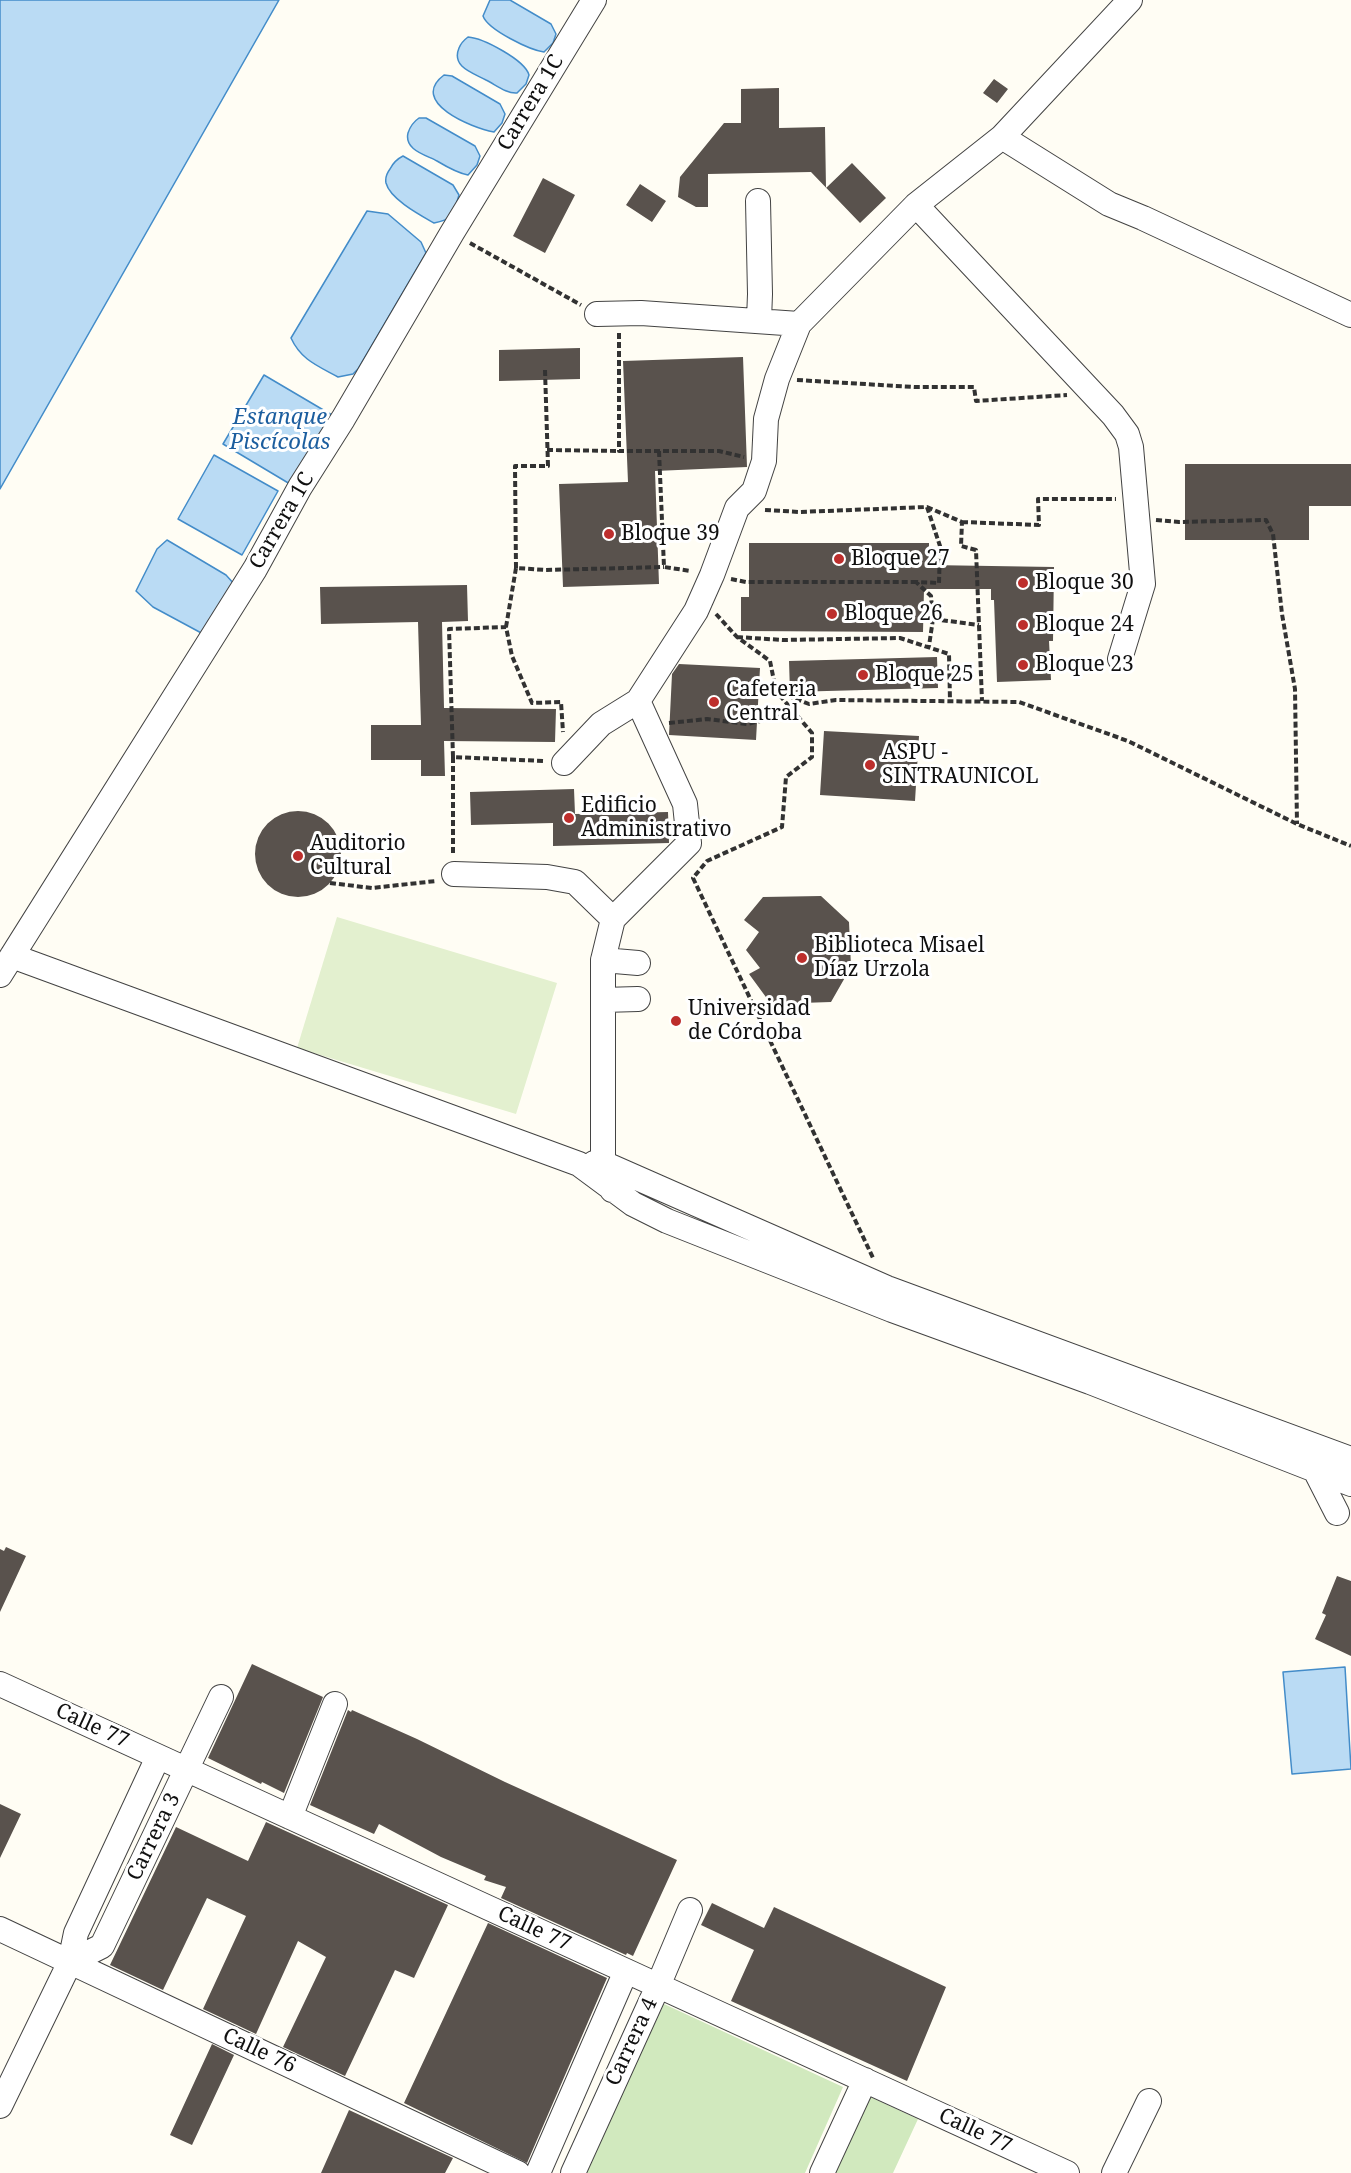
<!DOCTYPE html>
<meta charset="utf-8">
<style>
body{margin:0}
canvas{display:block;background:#fffdf4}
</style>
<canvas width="1351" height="2173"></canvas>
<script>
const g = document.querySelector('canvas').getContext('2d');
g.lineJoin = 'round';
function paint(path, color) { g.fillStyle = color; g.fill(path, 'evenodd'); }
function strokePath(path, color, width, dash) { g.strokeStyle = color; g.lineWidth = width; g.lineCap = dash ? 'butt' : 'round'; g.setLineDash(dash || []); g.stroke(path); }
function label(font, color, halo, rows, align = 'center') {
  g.font = font + ' "Noto Serif",serif'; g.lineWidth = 6; g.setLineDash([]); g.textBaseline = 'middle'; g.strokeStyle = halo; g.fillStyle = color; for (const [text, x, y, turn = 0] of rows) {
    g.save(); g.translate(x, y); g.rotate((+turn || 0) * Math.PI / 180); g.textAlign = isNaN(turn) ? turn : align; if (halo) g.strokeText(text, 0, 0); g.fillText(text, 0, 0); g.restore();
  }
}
paint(new Path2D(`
 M 664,2004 L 843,2087 L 805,2173 L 585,2173 Z
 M 866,2095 L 918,2119 L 893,2173 L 829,2173 Z`), '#d1e9be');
paint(new Path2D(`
 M 337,917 L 557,983 L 516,1114 L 297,1048 Z`), '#e3f0cf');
const water = new Path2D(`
 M 0,0 L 279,0 L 0,489 Z
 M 490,0 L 510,0 L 551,24 L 556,34 L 553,43 L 544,52 C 530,50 488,30 483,16 Z
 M 468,37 C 483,38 525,60 529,75 L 526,84 L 517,93 C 507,94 496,85 486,80 C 473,73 451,67 459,48 C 461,43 464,40 468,37 Z
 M 444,75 L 452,76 L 500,104 L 505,114 L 502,123 L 494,132 C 472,128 408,102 444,75 Z
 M 419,118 L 426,118 L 475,146 L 480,156 L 477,165 L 468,175 C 457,173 447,167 437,161 C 426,155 404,150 408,133 C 410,127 413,122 419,118 Z
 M 403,156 L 453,185 L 459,195 C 453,214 455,219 434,223 C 420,215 390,199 386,183 C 385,178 387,173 390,169 C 393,163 397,159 403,156 Z
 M 367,211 L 388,214 L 421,242 L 426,253 L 358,369 L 353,374 L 338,377 C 318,366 301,360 291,338 Z
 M 264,375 L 337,418 L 295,487 L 223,444 Z
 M 214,455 L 278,491 L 242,555 L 178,519 Z
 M 167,540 L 226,575 L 235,585 L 205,635 L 153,607 L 136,591 L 157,549 Z
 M 1345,1667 L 1351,1769 L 1292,1774 L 1283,1672 Z`);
paint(water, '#badbf4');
strokePath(water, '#438cc9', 1.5);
paint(new Path2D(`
 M 994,79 L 1008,89 L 997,103 L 983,93 Z
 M 779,88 L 779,128 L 825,127 L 826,188 L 852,163 L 886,198 L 860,223 L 811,172 L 708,174 L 708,207 L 696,207 L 678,197 L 680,177 L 724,123 L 741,123 L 741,89 Z
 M 543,178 L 575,195 L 545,253 L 513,236 Z
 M 640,184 L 666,201 L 652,222 L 626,205 Z
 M 580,348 L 580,379 L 499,381 L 499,350 Z
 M 743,357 L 747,467 L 655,471 L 659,584 L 563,587 L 559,484 L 628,482 L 623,361 Z
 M 1185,464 L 1351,464 L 1351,506 L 1309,506 L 1309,540 L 1185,540 Z
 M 749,543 L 929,543 L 929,565 L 1054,567 L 1053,641 L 1049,641 L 1051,680 L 997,682 L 994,600 L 991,600 L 991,589 L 924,589 L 923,632 L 741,631 L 741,597 L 749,597 Z
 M 467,585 L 468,621 L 442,622 L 444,708 L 556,709 L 555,742 L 444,741 L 445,776 L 421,776 L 421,760 L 371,760 L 371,725 L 421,725 L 418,622 L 321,624 L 320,587 Z
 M 937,657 L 938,688 L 790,692 L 789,661 Z
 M 679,664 L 760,668 L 756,740 L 669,735 L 672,674 Z
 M 824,731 L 919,736 L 915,801 L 820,795 Z
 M 574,789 L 575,814 L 668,812 L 669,843 L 553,846 L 553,823 L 471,825 L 470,792 Z
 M255 854a43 43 0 1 1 86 0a43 43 0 1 1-86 0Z
 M 821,896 L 849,922 L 851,967 L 831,1002 L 771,1004 L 749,974 L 760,968 L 746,950 L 759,932 L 744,920 L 763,897 Z
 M 6,1547 L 26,1556 L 0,1612 L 0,1549 L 4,1551 Z
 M 1337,1576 L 1351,1581 L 1351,1656 L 1315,1639 L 1326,1615 L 1322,1613 Z
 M 252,1664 L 323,1697 L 284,1793 L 262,1782 L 261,1784 L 208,1758 Z
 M 348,1710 L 351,1712 L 352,1710 L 417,1739 L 505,1782 L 677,1860 L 633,1956 L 627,1953 L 626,1955 L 501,1898 L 506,1887 L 484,1880 L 486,1876 L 441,1857 L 379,1824 L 374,1834 L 310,1805 Z
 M 0,1804 L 21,1814 L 0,1858 Z
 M 266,1822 L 448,1905 L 414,1978 L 395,1970 L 345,2076 L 283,2047 L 326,1957 L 298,1941 L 256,2034 L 203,2009 L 246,1916 L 207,1898 L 163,1990 L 110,1965 L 176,1827 L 248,1861 Z
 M 712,1903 L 764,1928 L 774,1907 L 946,1987 L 907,2081 L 731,2001 L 754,1950 L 701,1925 Z
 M 488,1923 L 607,1978 L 527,2163 L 404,2103 Z
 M 212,2044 L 234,2055 L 192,2145 L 170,2135 Z
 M 349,2110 L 453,2158 L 445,2173 L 321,2173 Z`), '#59524d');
const minor = new Path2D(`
 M 1002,137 L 1109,204 L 1143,218 L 1351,315
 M 758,201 L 760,294 L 759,320
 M 916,205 L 1113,415 L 1127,434 L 1131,447 L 1143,584 L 1120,659
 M 597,314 L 641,313 L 799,324
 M 564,763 L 601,724 L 638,701
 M 454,874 L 547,877 L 575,882 L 613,919
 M 12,956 L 579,1164 L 633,1204 L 667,1221 L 892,1310 L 1090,1382 L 1351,1484
 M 603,960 L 638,963
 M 0,975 L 255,569 L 300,487 L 343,419 L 452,233 L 594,0
 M 603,1000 L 638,999
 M 594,1163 L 603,1163 L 887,1288 L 1351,1459
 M 612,1190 L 603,1163 L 603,960 L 613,919 L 689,843 L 685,804 L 638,701 L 696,611 L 712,575 L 737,508 L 754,491 L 764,461 L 766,419 L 777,379 L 799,324 L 916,205 L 1002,137 L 1130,0
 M 1314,1468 L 1337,1513
 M 0,1684 L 1067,2173
 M 290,1817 L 335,1704
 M 0,1929 L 518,2173
 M 70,1962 L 102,1946 L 221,1697
 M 0,2106 L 70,1962 L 76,1933 L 158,1757
 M 538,2173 L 626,1971
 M 573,2173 L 658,1986 L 690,1910
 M 822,2173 L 865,2080
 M 1114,2173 L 1149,2101`);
strokePath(minor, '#434343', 26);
strokePath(new Path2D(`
 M 470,243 L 581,305
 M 619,333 L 619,451 L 719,451 L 744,457
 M 797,380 L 914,387 L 974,387 L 976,401 L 1067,395
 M 547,450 L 619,451
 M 659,451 L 664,567 L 691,571
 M 927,507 L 940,546 L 939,583 L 916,582 L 931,596 L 933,619 L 929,646
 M 765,510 L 800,512 L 927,507 L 962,522 L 961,546 L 976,550 L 982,701
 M 1156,520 L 1179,522 L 1266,520 L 1273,534 L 1282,614 L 1295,689 L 1297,824
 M 962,522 L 1039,525 L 1038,499 L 1116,499
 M 516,568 L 515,466 L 548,466 L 545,370
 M 731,579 L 746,582 L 916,582
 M 716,614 L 737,637 L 770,661 L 776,691 L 812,733 L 812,757 L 786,777 L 782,827 L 707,861 L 693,878 L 874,1260
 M 933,619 L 979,625
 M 506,627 L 516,568 L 546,570 L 664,567
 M 737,637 L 783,640 L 900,638 L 949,654 L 950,701
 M 779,692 L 809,704 L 836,700 L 1019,702 L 1128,741 L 1297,824 L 1351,846
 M 669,723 L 707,719 L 747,724 L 795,713
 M 453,757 L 453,856
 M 543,761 L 453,757 L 449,629 L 506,627 L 512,656 L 532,703 L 561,702 L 563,732
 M 330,883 L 372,888 L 436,881`), '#323232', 4, [6, 3]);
strokePath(minor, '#fff', 24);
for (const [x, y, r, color] of [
 [609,534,6,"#bd2e2c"],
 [839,559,6,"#bd2e2c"],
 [1023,583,6,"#bd2e2c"],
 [832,614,6,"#bd2e2c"],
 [1023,625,6,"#bd2e2c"],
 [1023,665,6,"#bd2e2c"],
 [863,675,6,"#bd2e2c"],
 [714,702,6,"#bd2e2c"],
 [870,765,6,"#bd2e2c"],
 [569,818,6,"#bd2e2c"],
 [298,856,6,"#bd2e2c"],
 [802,958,6,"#bd2e2c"],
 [676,1021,6,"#bd2e2c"]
]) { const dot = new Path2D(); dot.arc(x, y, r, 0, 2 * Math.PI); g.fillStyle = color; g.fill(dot); strokePath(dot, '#fff', 2); }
label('21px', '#101010', '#fff', [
 ["Carrera 1C",531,103,-59],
 ["Carrera 1C",282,521,-60],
 ["Calle 77",92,1726,25],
 ["Carrera 3",154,1837,-64],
 ["Calle 77",534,1929,25],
 ["Carrera 4",632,2042,-65],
 ["Calle 76",259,2051,25],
 ["Calle 77",975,2131,25]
]);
label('21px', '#101010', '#fff', [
 ["Bloque 39",621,534],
 ["Bloque 27",851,559],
 ["Bloque 30",1035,583],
 ["Bloque 26",844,614],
 ["Bloque 24",1035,625],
 ["Bloque 23",1035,665],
 ["Bloque 25",875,675],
 ["Cafeteria",726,690],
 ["Central",726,714],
 ["ASPU -",882,753],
 ["SINTRAUNICOL",882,777],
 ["Edificio",581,806],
 ["Administrativo",581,830],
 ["Auditorio",310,844],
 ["Cultural",310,868],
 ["Biblioteca Misael",814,946],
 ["Díaz Urzola",814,970],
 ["Universidad",688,1009],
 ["de Córdoba",688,1033]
], 'left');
label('italic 22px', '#1c5e9f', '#fff', [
 ["Estanque",280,418],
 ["Piscícolas",280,443]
]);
</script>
